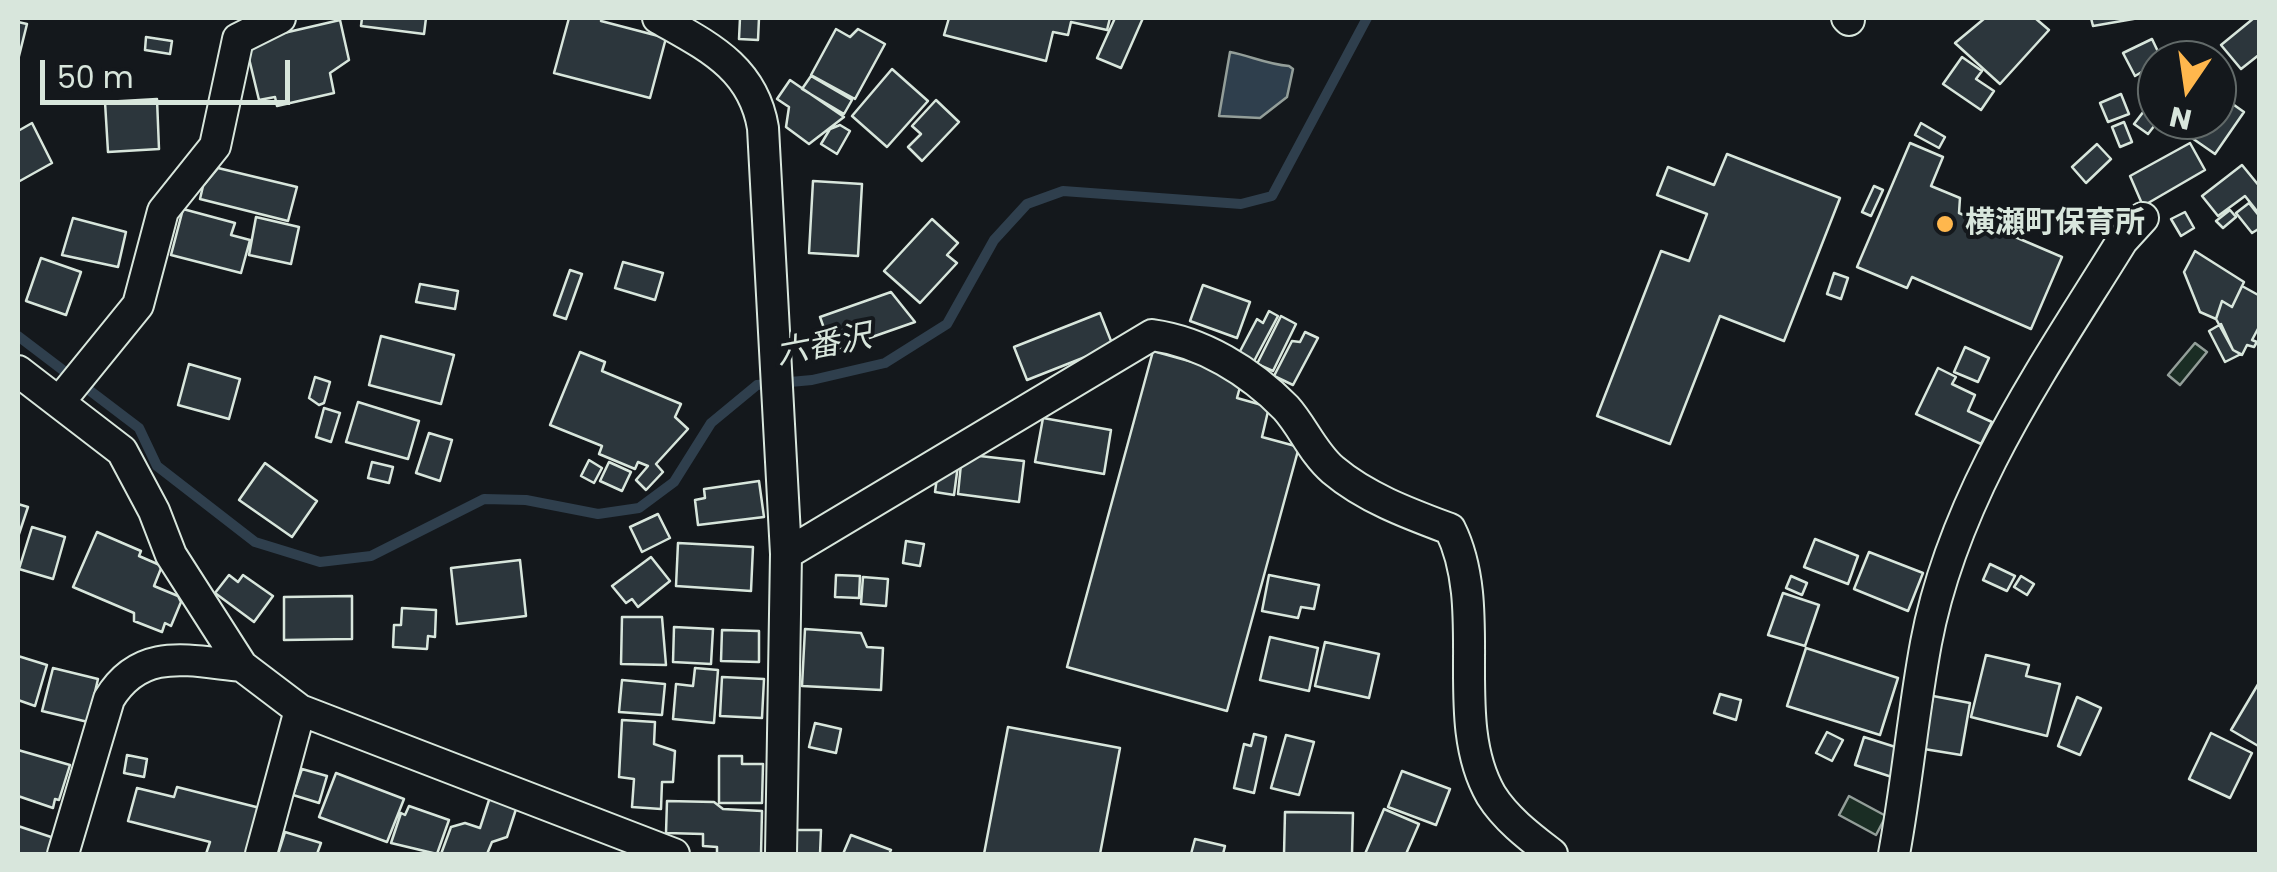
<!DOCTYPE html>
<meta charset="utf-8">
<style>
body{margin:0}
#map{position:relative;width:2277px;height:872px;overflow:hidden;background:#14181c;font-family:Poppins,sans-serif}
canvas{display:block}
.frame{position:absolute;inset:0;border:20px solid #d8e6dc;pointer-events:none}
.north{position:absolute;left:2137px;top:40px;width:100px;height:100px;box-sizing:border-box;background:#14181c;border:2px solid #626a69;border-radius:50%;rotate:193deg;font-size:28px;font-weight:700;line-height:40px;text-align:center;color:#d8e6dc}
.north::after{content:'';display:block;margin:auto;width:35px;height:45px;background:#ffb74d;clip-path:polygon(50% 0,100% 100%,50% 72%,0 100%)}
.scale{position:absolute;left:40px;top:60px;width:250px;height:45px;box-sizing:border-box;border:5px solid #d8e6dc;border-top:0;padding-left:12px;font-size:30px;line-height:35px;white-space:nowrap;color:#d8e6dc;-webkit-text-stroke:8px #14181c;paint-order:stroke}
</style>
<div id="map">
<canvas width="2277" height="872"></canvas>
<div class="frame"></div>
<div class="north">N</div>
<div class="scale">50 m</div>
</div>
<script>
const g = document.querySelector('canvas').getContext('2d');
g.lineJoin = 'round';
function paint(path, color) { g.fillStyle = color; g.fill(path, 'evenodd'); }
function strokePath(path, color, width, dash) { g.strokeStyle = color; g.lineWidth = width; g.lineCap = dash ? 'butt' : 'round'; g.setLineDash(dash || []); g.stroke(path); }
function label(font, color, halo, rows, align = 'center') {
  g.font = font + ' Poppins,"Noto Sans JP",sans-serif'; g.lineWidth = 8; g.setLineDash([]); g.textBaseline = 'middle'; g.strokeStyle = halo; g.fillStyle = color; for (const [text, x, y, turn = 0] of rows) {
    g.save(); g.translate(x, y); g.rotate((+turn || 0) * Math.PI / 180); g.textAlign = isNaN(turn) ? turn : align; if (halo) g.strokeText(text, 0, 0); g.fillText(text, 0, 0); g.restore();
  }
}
const green = new Path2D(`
 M 2195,343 L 2207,352 L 2180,385 L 2168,375 Z
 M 1849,796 L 1886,816 L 1876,835 L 1839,815 Z`);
paint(green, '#1a2d24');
strokePath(green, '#939e99', 2.5);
const water = new Path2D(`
 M 1230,52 C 1251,56 1266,64 1289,66 L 1293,69 L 1287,97 L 1260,118 L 1219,116 Z`);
paint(water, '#2f3f4d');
strokePath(water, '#939e99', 2.5);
strokePath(new Path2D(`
 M 18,336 L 139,428 L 157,466 L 255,542 L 320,562 L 371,556 L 484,499 L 526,500 L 598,514 L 639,508 L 674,482 L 711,423 L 757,385 L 812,380 L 885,363 L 947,324 L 994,240 L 1027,204 L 1063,191 L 1241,204 L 1272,196 L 1367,18`), '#2f3f4d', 10);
const building = new Path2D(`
 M 362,18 L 426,18 L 424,34 L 361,26 Z
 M 569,18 L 602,18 L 601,21 L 666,38 L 650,98 L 554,73 Z
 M 740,18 L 759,18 L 758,40 L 739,39 Z
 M 949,18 L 1110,18 L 1107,30 L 1071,22 L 1068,35 L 1053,32 L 1046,61 L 944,35 Z
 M 1115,18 L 1143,18 L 1121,68 L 1097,58 Z
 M 1985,18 L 2035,18 L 2049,30 L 2000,84 L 1955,43 Z
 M 2091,18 L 2139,18 L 2093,26 Z
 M 2254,18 L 2260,18 L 2260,54 L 2241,69 L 2221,45 Z
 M 340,20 L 349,60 L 330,73 L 334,93 L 277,106 L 275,97 L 259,100 L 245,42 Z
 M 18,22 L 27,24 L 18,60 Z
 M 836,29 L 850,37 L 858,29 L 885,44 L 855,99 L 811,75 Z
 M 146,37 L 172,41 L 170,54 L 145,50 Z
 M 2152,39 L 2162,60 L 2135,76 L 2123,53 Z
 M 1962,57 L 1982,71 L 1976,79 L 1994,91 L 1981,110 L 1943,84 Z
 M 892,69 L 928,101 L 887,147 L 852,116 Z
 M 811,76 L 852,100 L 844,114 L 802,89 Z
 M 790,80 L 844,117 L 809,144 L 786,127 L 789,107 L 777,99 Z
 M 2217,93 L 2244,112 L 2215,154 L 2166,120 L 2217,120 Z
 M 2121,94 L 2129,114 L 2108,122 L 2100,103 Z
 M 157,99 L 159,149 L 108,152 L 105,102 Z
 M 936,100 L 959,122 L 922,161 L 908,147 L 921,134 L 912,126 Z
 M 2144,111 L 2158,121 L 2148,134 L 2134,124 Z
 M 2124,122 L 2132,142 L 2120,147 L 2112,127 Z
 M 32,123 L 52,163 L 18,182 L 18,131 Z
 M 1921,123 L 1945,137 L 1939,148 L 1915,135 Z
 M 840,125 L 850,131 L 837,154 L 821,144 L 830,129 Z
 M 1910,143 L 1943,157 L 1931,186 L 1960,198 L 1959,213 L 2062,257 L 2031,329 L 1912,277 L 1907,288 L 1857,267 Z
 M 2190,143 L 2205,170 L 2143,206 L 2130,176 Z
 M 2097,144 L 2111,159 L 2086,183 L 2072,167 Z
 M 1727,154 L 1840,198 L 1784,341 L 1720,316 L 1670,444 L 1597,416 L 1661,251 L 1689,261 L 1707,214 L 1657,195 L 1668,167 L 1714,185 Z
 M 2242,165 L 2260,187 L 2260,215 L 2245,196 L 2218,216 L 2202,196 Z
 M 218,168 L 297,187 L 288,221 L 200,199 L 203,186 Z
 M 813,181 L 862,184 L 858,256 L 809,253 Z
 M 1874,186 L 1883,190 L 1871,216 L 1862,212 Z
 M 2249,203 L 2260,217 L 2260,228 L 2252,233 L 2236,213 Z
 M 183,209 L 235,223 L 231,235 L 250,240 L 241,273 L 171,255 Z
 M 2230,210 L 2236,217 L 2223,228 L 2216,221 Z
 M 2185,212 L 2194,228 L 2181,236 L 2171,219 Z
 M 256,217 L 299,227 L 291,264 L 249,255 Z
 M 73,218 L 126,232 L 118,267 L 62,255 Z
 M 932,219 L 958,243 L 947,255 L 957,263 L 920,303 L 884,271 Z
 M 2195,251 L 2244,282 L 2232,307 L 2222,301 L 2216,319 L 2200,312 L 2184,272 Z
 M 41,258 L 81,272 L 66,315 L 26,301 Z
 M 623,262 L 663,273 L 655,300 L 615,288 Z
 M 570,270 L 582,274 L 566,319 L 554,315 Z
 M 1834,273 L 1848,278 L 1841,299 L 1827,294 Z
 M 420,284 L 458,291 L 455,309 L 416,302 Z
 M 1203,285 L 1250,302 L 1237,338 L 1190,321 Z
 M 2242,286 L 2260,296 L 2260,325 L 2252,340 L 2257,342 L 2254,347 L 2247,345 L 2242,355 L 2233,350 L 2216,319 L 2222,301 L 2232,307 Z
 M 891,292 L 915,322 L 832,351 L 820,317 Z
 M 1269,311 L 1278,316 L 1253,363 L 1238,355 L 1257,319 L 1263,323 Z
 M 1100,313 L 1113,346 L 1027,380 L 1014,347 Z
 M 1281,316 L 1296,324 L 1273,371 L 1257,364 Z
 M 2221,324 L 2233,350 L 2241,354 L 2225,362 L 2209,331 Z
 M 1305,332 L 1318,338 L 1293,385 L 1274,376 L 1292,341 L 1300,342 Z
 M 381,336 L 454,355 L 441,404 L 369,385 Z
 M 1965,347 L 1989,358 L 1978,382 L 1954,372 Z
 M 1153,351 L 1243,376 L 1237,398 L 1269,407 L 1262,437 L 1299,447 L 1227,711 L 1067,667 Z
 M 580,352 L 605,362 L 602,371 L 681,404 L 675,417 L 688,429 L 656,464 L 663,472 L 646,490 L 636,480 L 648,466 L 638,462 L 635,469 L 599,454 L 602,446 L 550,425 Z
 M 189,364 L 240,379 L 229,419 L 178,405 Z
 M 1938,368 L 1956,377 L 1952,384 L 1975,395 L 1968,411 L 1992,422 L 1981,444 L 1916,414 Z
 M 315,377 L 330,382 L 324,403 L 319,405 L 309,398 Z
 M 358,402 L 419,421 L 408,459 L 346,442 Z
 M 324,408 L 340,413 L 331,442 L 316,437 Z
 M 1043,418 L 1111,430 L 1104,474 L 1035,462 Z
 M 429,433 L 452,440 L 440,481 L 416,473 Z
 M 962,454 L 1024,461 L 1019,502 L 958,494 Z
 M 589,460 L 602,468 L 594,483 L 581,476 Z
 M 372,462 L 393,467 L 389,483 L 368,478 Z
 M 609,462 L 631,472 L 622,491 L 600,481 Z
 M 265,463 L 317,501 L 292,537 L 239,500 Z
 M 939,463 L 958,465 L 954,495 L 935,492 Z
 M 759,481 L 764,517 L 698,525 L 695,500 L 705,498 L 704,489 Z
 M 18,504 L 28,507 L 18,537 Z
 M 658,514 L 670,538 L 642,552 L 630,527 Z
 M 32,527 L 65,537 L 53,579 L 19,569 Z
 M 97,532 L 141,551 L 139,556 L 162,566 L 154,586 L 178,596 L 181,602 L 171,626 L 165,623 L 162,632 L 134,621 L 134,613 L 73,587 Z
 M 1815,539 L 1858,556 L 1848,584 L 1804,567 Z
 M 906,541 L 924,544 L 920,566 L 903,563 Z
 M 678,543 L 753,547 L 751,591 L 676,586 Z
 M 1869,552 L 1923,573 L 1908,611 L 1854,589 Z
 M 651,557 L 670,581 L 638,607 L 632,599 L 626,603 L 612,586 Z
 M 520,560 L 526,616 L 457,624 L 451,568 Z
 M 1990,564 L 2015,576 L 2007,591 L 1983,580 Z
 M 229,575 L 238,582 L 243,575 L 273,596 L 254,622 L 215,593 Z
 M 836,575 L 860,576 L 859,598 L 835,597 Z
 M 1269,575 L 1319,585 L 1314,609 L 1301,607 L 1298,618 L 1262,611 Z
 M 1791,576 L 1807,583 L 1802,595 L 1786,588 Z
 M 2021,576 L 2034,584 L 2027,595 L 2014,587 Z
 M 863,577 L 888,579 L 886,606 L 861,604 Z
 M 1783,593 L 1819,605 L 1805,646 L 1768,635 Z
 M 352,596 L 352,639 L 284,640 L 284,597 Z
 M 402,608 L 436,610 L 435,637 L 428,636 L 427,649 L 393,647 L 394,625 L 401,625 Z
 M 622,617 L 662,617 L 666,665 L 621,664 Z
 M 674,627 L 713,629 L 711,664 L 673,662 Z
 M 805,629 L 861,633 L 867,647 L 883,648 L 881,690 L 802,686 Z
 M 722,630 L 759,631 L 759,662 L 721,661 Z
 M 1270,637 L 1318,648 L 1309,691 L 1260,680 Z
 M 1325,642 L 1379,654 L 1369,698 L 1315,686 Z
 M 1806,648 L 1898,678 L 1880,735 L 1787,706 Z
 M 1986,655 L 2029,665 L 2026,676 L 2060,684 L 2047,736 L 1971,717 Z
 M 18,656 L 47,665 L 35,706 L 18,700 Z
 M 53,668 L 98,679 L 88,722 L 42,711 Z
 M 695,668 L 718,670 L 714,723 L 673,719 L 676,684 L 693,686 Z
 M 722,677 L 764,679 L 762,718 L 720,716 Z
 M 622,680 L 665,684 L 662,715 L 619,712 Z
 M 2260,681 L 2260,747 L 2231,730 Z
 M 1720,694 L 1741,700 L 1736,720 L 1714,713 Z
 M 1933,696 L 1970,703 L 1961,755 L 1924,749 Z
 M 2077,697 L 2101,708 L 2080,755 L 2058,746 Z
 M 622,720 L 655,722 L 654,744 L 675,751 L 673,782 L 662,782 L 661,809 L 632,807 L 634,779 L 619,777 Z
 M 815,723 L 841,729 L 836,753 L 809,747 Z
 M 1008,727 L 1120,748 L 1100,854 L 984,854 Z
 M 1827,732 L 1843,740 L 1832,761 L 1816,753 Z
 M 2211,733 L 2252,753 L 2230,798 L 2189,779 Z
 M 1254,734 L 1266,737 L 1254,793 L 1234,788 L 1244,744 L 1251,746 Z
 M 1286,735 L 1314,742 L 1299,795 L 1271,788 Z
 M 1864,737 L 1908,751 L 1898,779 L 1855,765 Z
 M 18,750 L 70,765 L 59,800 L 55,799 L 53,808 L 18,796 Z
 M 127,755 L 147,759 L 144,777 L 124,773 Z
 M 719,756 L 742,756 L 742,764 L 763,764 L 762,803 L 719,803 Z
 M 302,769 L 327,776 L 319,803 L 293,795 Z
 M 1402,771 L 1450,789 L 1436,825 L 1388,807 Z
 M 336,773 L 404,799 L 387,842 L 319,817 Z
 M 177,787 L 268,810 L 257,854 L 206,854 L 210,842 L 128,821 L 137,788 L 174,797 Z
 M 490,797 L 517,806 L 507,837 L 492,842 L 487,854 L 441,854 L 451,827 L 465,823 L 480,828 Z
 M 667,801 L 714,802 L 723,809 L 762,811 L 761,854 L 717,854 L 717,847 L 703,846 L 703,834 L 666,833 Z
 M 409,806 L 449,820 L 437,854 L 391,843 L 401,813 L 405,815 Z
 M 1384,809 L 1419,824 L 1406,854 L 1365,854 Z
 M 1285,812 L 1353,813 L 1352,854 L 1284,854 Z
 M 18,826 L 54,838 L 49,854 L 18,854 Z
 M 796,830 L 821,830 L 820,854 L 795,854 Z
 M 285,832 L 321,843 L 317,854 L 278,854 Z
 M 851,835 L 891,850 L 889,854 L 843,854 Z
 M 1195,839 L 1225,846 L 1223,854 L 1191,854 Z`);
paint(building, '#2c363c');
strokePath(building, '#d8e6dc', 2.5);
const street = new Path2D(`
 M 658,18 C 707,46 753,67 763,128 L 786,554 L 781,854
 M 1847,18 L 1849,20
 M 18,371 L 122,451 L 154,511 L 171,555 L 242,666 L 300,710 L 674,854
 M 60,401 L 138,305 L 163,211 L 215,146 L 238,39 L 280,18
 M 786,554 L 1152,335 C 1202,342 1250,371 1286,408 C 1303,427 1313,453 1333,470 C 1366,498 1410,514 1450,529 C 1490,609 1447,719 1491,795 C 1506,819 1530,837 1552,854
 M 63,854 L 109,699 C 141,646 189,661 242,666
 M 261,854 L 300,710
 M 1894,854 C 1907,784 1913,713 1926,643 C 1954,494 2044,367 2122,241 L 2143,218`);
strokePath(street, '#d8e6dc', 34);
strokePath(street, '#14181c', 30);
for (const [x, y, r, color] of [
 [1945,224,10,"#ffb74d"]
]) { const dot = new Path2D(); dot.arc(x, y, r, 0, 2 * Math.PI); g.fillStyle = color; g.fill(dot); strokePath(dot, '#14181c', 4); }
label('bold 30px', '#d8e6dc', '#14181c', [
 ["横瀬町保育所",1965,224]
], 'left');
label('italic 32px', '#d8e6dc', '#14181c', [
 ["六番沢",824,347,-11]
]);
</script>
